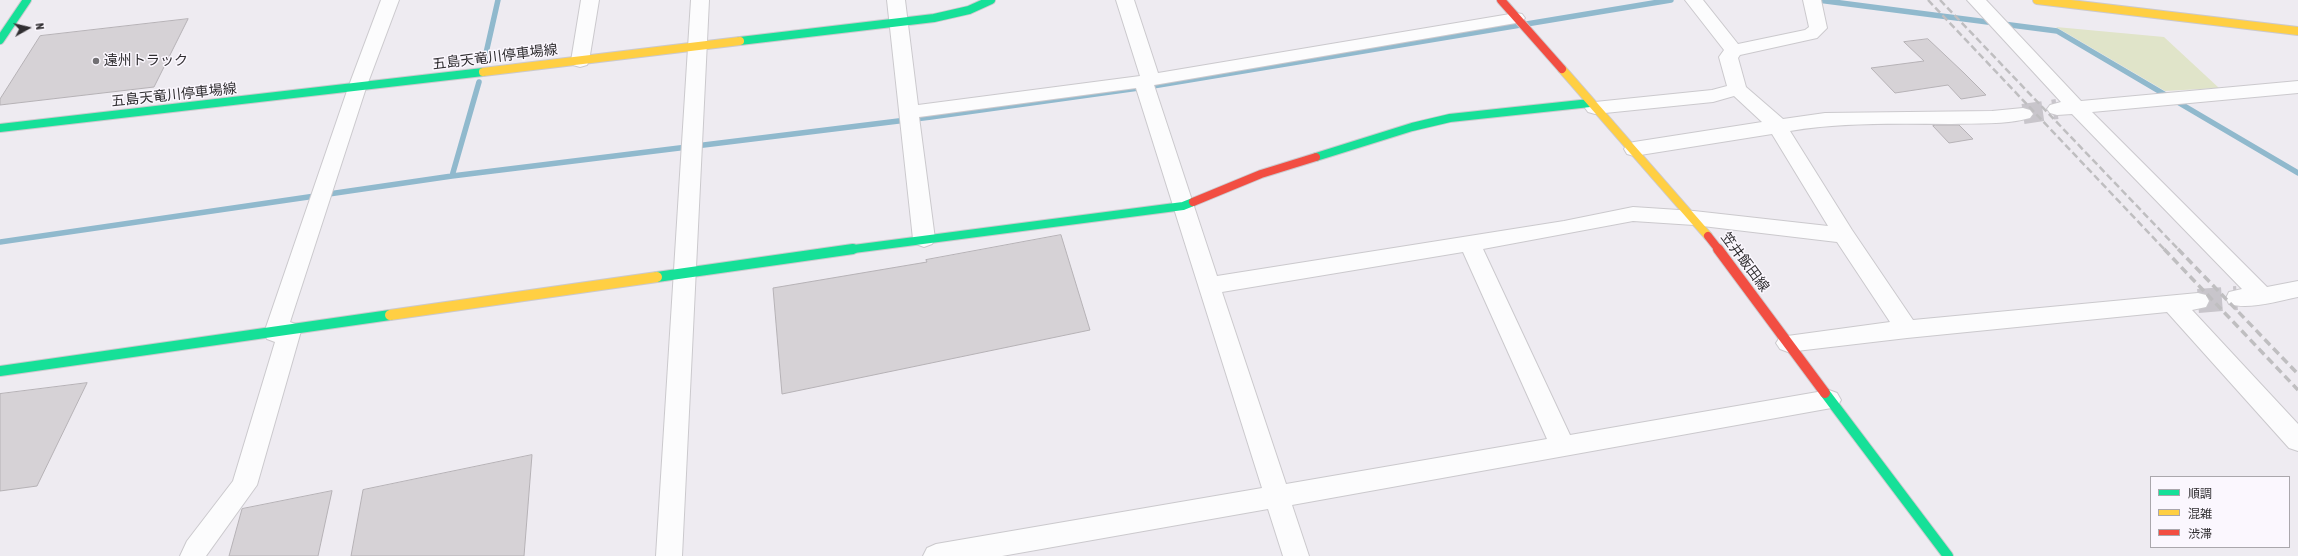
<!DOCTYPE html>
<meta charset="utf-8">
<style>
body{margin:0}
#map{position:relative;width:2298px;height:556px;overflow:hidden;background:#eeebf1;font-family:"Asap Condensed","Noto Sans JP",sans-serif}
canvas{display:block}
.legend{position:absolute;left:2150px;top:476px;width:140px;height:72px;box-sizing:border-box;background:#fbf7fe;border:1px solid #aaa7ac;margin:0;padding:5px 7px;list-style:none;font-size:12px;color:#302e31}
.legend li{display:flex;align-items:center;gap:8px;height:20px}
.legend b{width:20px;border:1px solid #aaa7ac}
.north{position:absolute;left:8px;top:8px;width:40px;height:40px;-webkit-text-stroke:3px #fbf7fe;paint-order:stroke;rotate:82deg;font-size:11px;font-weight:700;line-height:16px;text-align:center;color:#302e31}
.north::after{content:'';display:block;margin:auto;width:14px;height:18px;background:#302e31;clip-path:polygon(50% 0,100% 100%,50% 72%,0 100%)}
</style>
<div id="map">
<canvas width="2298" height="556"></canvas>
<ul class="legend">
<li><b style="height:5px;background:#16e098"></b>順調</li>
<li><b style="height:5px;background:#ffcf43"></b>混雑</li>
<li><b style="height:5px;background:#f24e42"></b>渋滞</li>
</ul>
<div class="north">N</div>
</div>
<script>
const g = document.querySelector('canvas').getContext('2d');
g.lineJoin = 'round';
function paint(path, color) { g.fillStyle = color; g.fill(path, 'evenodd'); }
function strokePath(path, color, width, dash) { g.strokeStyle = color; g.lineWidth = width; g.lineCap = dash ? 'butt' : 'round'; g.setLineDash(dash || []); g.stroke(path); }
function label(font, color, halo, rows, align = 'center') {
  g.font = font + ' "Asap Condensed","Noto Sans JP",sans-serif'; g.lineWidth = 3; g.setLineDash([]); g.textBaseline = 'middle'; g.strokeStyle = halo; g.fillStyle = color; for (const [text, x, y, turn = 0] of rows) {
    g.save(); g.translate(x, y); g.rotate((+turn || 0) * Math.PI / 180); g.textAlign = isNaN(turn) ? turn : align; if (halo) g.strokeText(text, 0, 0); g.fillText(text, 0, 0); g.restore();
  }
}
paint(new Path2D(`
 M 2056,27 L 2164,37 L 2219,88 L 2165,91 Z`), '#e0e4c9');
strokePath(new Path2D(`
 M 1818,0 L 2057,31 L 2298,173
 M 484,62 L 498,0
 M 452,176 L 479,82
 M 0,242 L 452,176 L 931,117 L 1153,86 L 1671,0`), '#90b9cd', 5.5);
const building = new Path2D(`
 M 188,19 L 154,87 L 0,105 L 0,99 L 40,36 Z
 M 1928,39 L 1964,73 L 1986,95 L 1961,99 L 1948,85 L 1895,93 L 1871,68 L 1924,61 L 1904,42 Z
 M 1936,125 L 1959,125 L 1973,139 L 1949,143 L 1933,126 Z
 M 1061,235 L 1090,330 L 782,394 L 773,288 L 927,262 L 926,260 Z
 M 87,383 L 37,486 L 0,491 L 0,394 Z
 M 532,455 L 524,556 L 351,556 L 363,490 Z
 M 332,491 L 318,556 L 229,556 L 242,509 Z`);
paint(building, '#d6d2d6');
strokePath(building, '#b6b2b6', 1);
strokePath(new Path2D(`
 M 2023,114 L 2057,109`), '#c8c5cb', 20, [20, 10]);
strokePath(new Path2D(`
 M 2198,301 L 2237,298`), '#c8c5cb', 24, [24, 12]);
const street = new Path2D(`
 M 381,0 L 399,0 L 366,88 L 290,322 L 298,325 L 301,331 L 257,485 L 206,556 L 180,556 L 187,541 L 233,481 L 275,342 L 267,339 L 264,333 L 348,88 Z
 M 581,0 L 599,0 L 589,61 L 587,65 L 580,67 L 573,65 L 571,61 Z
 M 691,0 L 709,0 L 682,556 L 656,556 Z
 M 887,0 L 905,0 L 918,105 L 1140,76 L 1116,0 L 1134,0 L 1158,73 L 1516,13 L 1522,14 L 1525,18 L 1522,22 L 1516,23 L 1154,85 L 1217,276 L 1564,221 L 1633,207 L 1694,211 L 1828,226 L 1772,134 L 1634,156 L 1627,154 L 1624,149 L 1627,144 L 1634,142 L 1762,122 L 1734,96 L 1713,102 L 1595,114 L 1588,112 L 1585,108 L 1588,104 L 1595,102 L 1712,90 L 1727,86 L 1719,57 L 1724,50 L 1685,0 L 1703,0 L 1738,44 L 1805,30 L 1809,27 L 1803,0 L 1821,0 L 1827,28 L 1817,38 L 1740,55 L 1738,58 L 1746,87 L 1783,119 L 1825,113 L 1992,111 L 2023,108 L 2030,110 L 2033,114 L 2030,118 C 2005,125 1977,123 1951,124 C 1897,124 1843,122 1790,131 L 1852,230 L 1913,320 L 2198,293 L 2206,295 L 2209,301 L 2206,307 L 2192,310 L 2298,424 L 2298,451 L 2289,448 L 2167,312 L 1907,338 L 1788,352 L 1780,349 L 1776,343 L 1780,337 L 1890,322 L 1837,242 L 1694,225 L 1633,221 L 1483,249 L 1570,435 L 1829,390 L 1837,393 L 1841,400 L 1837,407 L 1292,505 L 1309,556 L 1283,556 L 1268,509 L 1002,556 L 923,556 L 927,548 L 936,544 L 1262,488 L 1136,88 L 919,117 L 935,239 L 932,244 L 924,247 L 916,244 L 913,239 ZM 1463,252 L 1547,439 L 1286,484 L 1222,292 Z
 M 1967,0 L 1986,0 L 2081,101 L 2298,81 L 2298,93 L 2092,112 L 2267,287 L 2298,281 L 2298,297 C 2277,301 2250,310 2229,304 L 2226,298 L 2229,292 L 2242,289 L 2072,114 L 2057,115 L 2050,113 L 2047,109 L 2050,105 L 2061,102 Z`);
const fastFar1 = new Path2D(`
 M 0,40 L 27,0
 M 740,41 L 934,18 L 969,10 L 991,0
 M 0,128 L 483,72
 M 1316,157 L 1412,127 L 1450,118 L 1590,103
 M 846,250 L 1183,206 L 1193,202`);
const fast = new Path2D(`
 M 657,277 L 853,249
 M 0,371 L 390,315
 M 1825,393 L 1948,556`);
const slowFar1 = new Path2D(`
 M 2037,0 L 2298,31
 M 1562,69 L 1708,236
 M 483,72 L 740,41`);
const slow = new Path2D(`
 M 390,315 L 657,277`);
const jamFar1 = new Path2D(`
 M 1501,0 L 1562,69
 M 1193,202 L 1261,174 L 1316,157
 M 1708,236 L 1719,250`);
const jam = new Path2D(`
 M 1718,249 L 1825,393`);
strokePath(street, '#cbc9cd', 2);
strokePath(fastFar1, '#cbc9cd', 10);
strokePath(fast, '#cbc9cd', 12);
strokePath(slowFar1, '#cbc9cd', 10);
strokePath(slow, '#cbc9cd', 12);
strokePath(jamFar1, '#cbc9cd', 10);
strokePath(jam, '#cbc9cd', 12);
paint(street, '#fcfcfd');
strokePath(fastFar1, '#16e098', 8);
strokePath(fast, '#16e098', 10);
strokePath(slowFar1, '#ffcf43', 8);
strokePath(slow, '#ffcf43', 10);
strokePath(jamFar1, '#f24e42', 8);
strokePath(jam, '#f24e42', 10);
strokePath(new Path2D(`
 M 1928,0 L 2165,250
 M 1940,0 L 2179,250`), '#bfbec0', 2.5, [7, 3.5]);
strokePath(new Path2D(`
 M 2164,249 L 2298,390
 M 2178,249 L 2298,374`), '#bfbec0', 3.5, [8, 4.5]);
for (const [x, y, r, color] of [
 [96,61,4,"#727074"]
]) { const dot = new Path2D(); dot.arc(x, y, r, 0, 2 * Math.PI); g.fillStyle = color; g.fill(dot); strokePath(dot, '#fbf7fe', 1.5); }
label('14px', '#302e31', '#fbf7fe', [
 ["五島天竜川停車場線",495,57,-7],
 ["五島天竜川停車場線",174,95,-6],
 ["笠井飯田線",1745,262,53]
]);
label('14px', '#302e31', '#fbf7fe', [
 ["遠州トラック",104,61]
], 'left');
</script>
